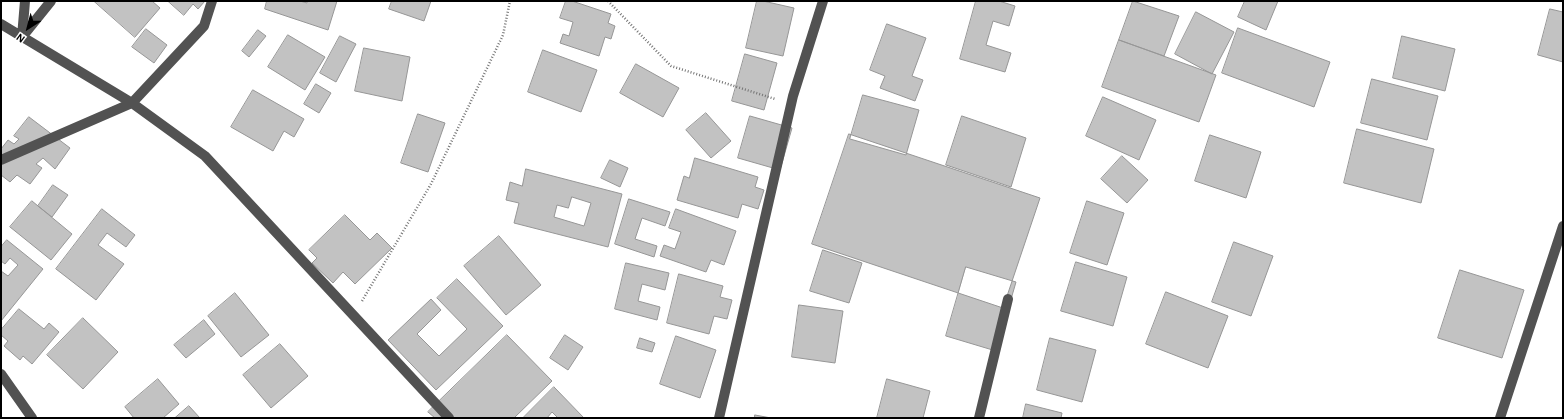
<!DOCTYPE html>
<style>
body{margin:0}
#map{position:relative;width:1564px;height:419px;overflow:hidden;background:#fff;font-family:"Alegreya Sans",sans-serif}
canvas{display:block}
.frame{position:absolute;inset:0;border:2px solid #000;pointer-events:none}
.north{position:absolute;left:8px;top:8px;width:40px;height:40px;-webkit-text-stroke:3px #fff;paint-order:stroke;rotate:216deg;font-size:11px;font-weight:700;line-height:16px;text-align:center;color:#000}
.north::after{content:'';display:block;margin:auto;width:14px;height:18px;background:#000;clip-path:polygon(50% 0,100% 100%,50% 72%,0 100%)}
</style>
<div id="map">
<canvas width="1564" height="419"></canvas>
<div class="frame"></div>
<div class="north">N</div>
</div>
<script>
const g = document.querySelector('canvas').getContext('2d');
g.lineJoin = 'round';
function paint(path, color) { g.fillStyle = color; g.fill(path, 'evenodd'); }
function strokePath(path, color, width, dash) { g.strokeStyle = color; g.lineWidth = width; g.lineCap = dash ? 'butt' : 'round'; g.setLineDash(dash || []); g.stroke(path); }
const building = new Path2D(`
 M 94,1 L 152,1 L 160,8 L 135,37 Z
 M 168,1 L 205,1 L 198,9 L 193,4 L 184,15 Z
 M 267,1 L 300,1 L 307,3 L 307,1 L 337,1 L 328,30 L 265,9 Z
 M 392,1 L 431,1 L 424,21 L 389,9 Z
 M 566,1 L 572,1 L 611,14 L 608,23 L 615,26 L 611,39 L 605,37 L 599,56 L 560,43 L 563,34 L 569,36 L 573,22 L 560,18 Z
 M 757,1 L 763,1 L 794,8 L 783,56 L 746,48 Z
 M 976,1 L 999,1 L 1015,6 L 1009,26 L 993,21 L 986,45 L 1011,53 L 1005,72 L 960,59 Z
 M 1133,1 L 1179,16 L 1164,56 L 1119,40 Z
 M 1245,1 L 1278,1 L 1266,30 L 1238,17 Z
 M 1550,9 L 1563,12 L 1563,62 L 1538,55 Z
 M 1196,12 L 1234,32 L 1212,74 L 1175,54 Z
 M 887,24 L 926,38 L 912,76 L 923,80 L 915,101 L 880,88 L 885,76 L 870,70 Z
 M 1238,28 L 1330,62 L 1314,107 L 1222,73 Z
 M 146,29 L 167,45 L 154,63 L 132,47 Z
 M 258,30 L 266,36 L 249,57 L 242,51 Z
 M 288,35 L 325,57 L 305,90 L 268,67 Z
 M 340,36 L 356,44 L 336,82 L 320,73 Z
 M 1402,36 L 1455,49 L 1445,91 L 1393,78 Z
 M 1119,40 L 1216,75 L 1199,122 L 1102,87 Z
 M 364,48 L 410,57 L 402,101 L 355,91 Z
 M 543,50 L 597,70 L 581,112 L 528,92 Z
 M 745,54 L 777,63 L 764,110 L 732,101 Z
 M 636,64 L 679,88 L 663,117 L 620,93 Z
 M 1372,79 L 1438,96 L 1427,140 L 1361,123 Z
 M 316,84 L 331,93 L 319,113 L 304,104 Z
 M 253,90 L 304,119 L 294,137 L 284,131 L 273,151 L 231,127 Z
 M 863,95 L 919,110 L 906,155 L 850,139 Z
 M 1103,97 L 1156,120 L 1139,160 L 1086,136 Z
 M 706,113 L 731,141 L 711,158 L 686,130 Z
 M 418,114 L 445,123 L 428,172 L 401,163 Z
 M 750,116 L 792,128 L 780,170 L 738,158 Z
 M 962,116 L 1026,138 L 1011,187 L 946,165 Z
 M 29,117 L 70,148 L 55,169 L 43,158 L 36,164 L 42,168 L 30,184 L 17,175 L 10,182 L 1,175 L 1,149 L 8,140 L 14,144 L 19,139 L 14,136 Z
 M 1357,129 L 1434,149 L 1421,203 L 1344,183 Z
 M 849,134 L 1040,198 L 1003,308 L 812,244 Z
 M 1210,135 L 1261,152 L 1246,198 L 1195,181 Z
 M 1122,156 L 1148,180 L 1127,203 L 1101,179 Z
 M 695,158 L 758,177 L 755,187 L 764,190 L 758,209 L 742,204 L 738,218 L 677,200 L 684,176 L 689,178 Z
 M 610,160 L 628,168 L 620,187 L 601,178 Z
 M 526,169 L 622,194 L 608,247 L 514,223 L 519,203 L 506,200 L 510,182 L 522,186 ZM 572,197 L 591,203 L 584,226 L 554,217 L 557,205 L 568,208 Z
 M 53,185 L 68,195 L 52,217 L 38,206 Z
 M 629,199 L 670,212 L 665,226 L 642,218 L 635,239 L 657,246 L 654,257 L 615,244 Z
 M 32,201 L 72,234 L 51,260 L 10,227 Z
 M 1087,201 L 1124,213 L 1107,265 L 1070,253 Z
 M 102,209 L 135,235 L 126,247 L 107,233 L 98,245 L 124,264 L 96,300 L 56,269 Z
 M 676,209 L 736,231 L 724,265 L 711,260 L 706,272 L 660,256 L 664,245 L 675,249 L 681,232 L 669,228 Z
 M 345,215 L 370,240 L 377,233 L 392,248 L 355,284 L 343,272 L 333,283 L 312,263 L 317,258 L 309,250 Z
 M 499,236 L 541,285 L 506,315 L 464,266 Z
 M 7,240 L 43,269 L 1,321 L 1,271 L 8,276 L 18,265 L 10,258 L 5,264 L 1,261 L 1,247 Z
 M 1234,242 L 1273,256 L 1251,316 L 1212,302 Z
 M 823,250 L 862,263 L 849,303 L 810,291 Z
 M 1076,262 L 1127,277 L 1113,326 L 1061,311 Z
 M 626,263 L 669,273 L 665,290 L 642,284 L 638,301 L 660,307 L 657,320 L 615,309 Z
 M 966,267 L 1016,282 L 996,351 L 946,336 Z
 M 1460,270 L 1524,290 L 1502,358 L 1438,338 Z
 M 679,274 L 723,286 L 720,297 L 732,300 L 727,319 L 714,316 L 709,334 L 667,323 Z
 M 457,279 L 503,326 L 436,390 L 388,340 L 431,299 L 441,310 L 417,334 L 439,356 L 467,329 L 437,298 Z
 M 1166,292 L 1228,316 L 1208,368 L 1146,344 Z
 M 235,293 L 269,335 L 241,357 L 208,316 Z
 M 799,305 L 843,311 L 835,363 L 792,357 Z
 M 19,309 L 44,329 L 49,323 L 59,332 L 32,364 L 23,356 L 20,360 L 4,346 L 8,341 L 1,335 L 1,330 Z
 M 83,318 L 118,352 L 83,389 L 47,355 Z
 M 204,320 L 215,334 L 186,358 L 174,345 Z
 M 507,335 L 552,381 L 514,418 L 435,418 L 428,412 Z
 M 565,335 L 583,347 L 568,370 L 550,358 Z
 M 676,336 L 716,350 L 700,398 L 660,384 Z
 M 640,338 L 655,343 L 652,352 L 637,348 Z
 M 1050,338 L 1096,350 L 1082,402 L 1037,390 Z
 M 280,344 L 308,376 L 271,408 L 243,375 Z
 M 158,379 L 179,404 L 163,418 L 134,418 L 125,407 Z
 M 887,379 L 930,391 L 923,418 L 877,418 Z
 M 554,387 L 584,418 L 558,418 L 552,412 L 547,418 L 523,418 Z
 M 1026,404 L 1062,413 L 1061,418 L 1023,418 Z
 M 189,406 L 200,418 L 175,418 Z
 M 755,415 L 771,418 L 755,418 Z`);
paint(building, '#c2c2c2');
strokePath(building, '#969696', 1);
strokePath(new Path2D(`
 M 608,1 L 671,66 L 775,99
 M 362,301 L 431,184 L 503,35 L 510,1`), '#747474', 2.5, [1, 2]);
strokePath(new Path2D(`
 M 1,24 L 132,103 L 205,156 L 449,418
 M 22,37 L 51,1
 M 22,37 L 25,1
 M 1,160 L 132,103 L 204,26 L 212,1
 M 1,374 L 32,418
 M 719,418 L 793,96 L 823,1
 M 979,418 L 1008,299
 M 1500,418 L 1563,226`), '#525252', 10);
</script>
